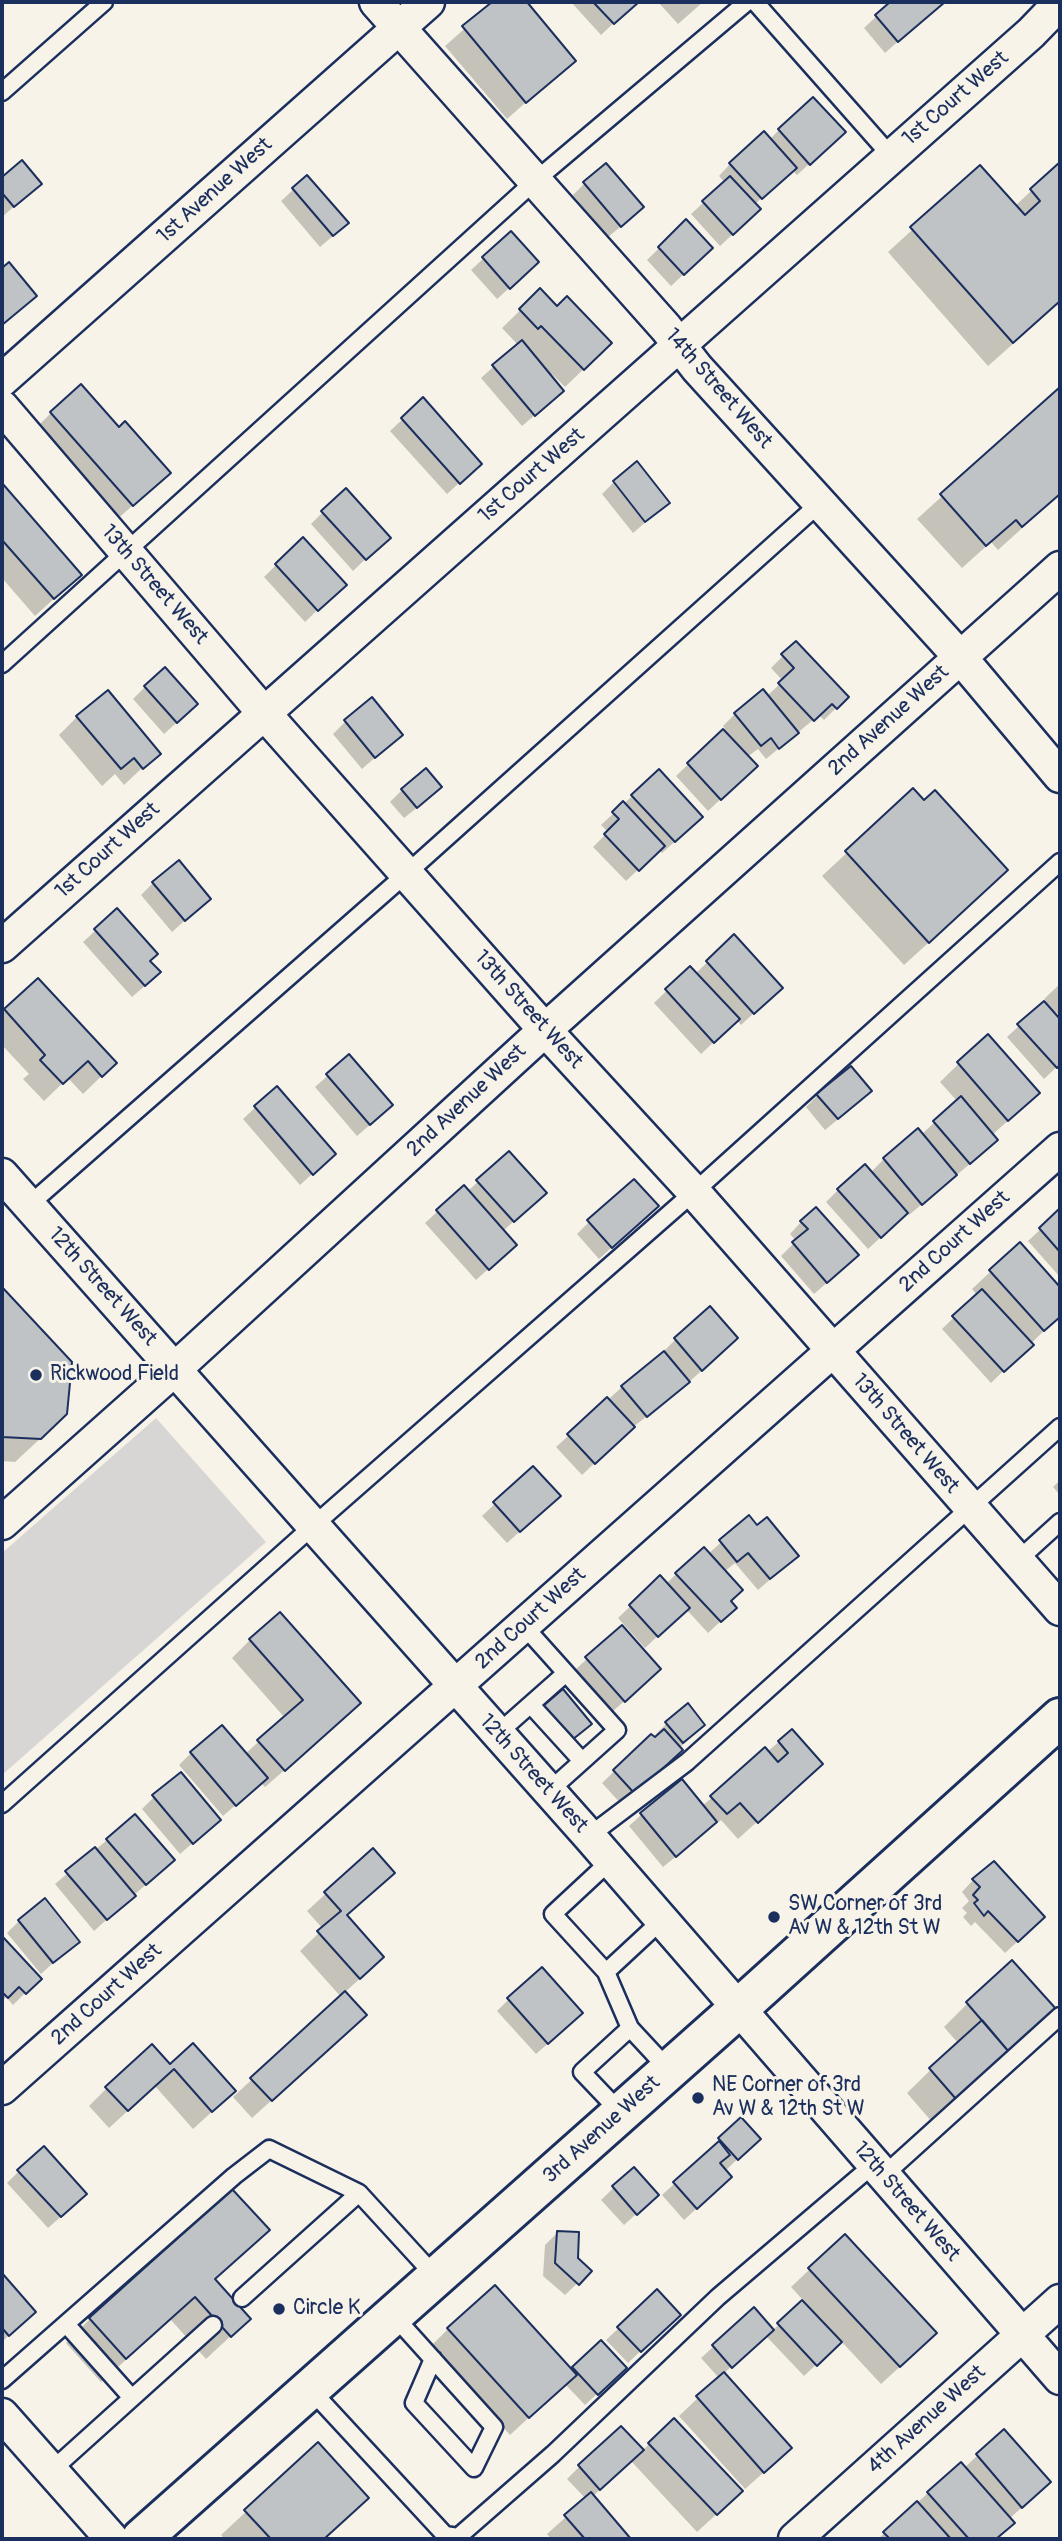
<!DOCTYPE html>
<style>
body{margin:0}
#map{position:relative;width:1062px;height:2541px;overflow:hidden;background:#f7f3e8;font-family:Pangolin,sans-serif}
canvas{display:block}
.frame{position:absolute;inset:0;border:4px solid #1b2f5e;pointer-events:none}
</style>
<div id="map">
<canvas width="1062" height="2541"></canvas>
<div class="frame"></div>
</div>
<script>
const g = document.querySelector('canvas').getContext('2d');
g.lineJoin = 'round';
function paint(path, color) { g.fillStyle = color; g.fill(path, 'evenodd'); }
function strokePath(path, color, width, dash) { g.strokeStyle = color; g.lineWidth = width; g.lineCap = dash ? 'butt' : 'round'; g.setLineDash(dash || []); g.stroke(path); }
function label(font, color, halo, rows, align = 'center') {
  g.font = font + ' Pangolin,sans-serif'; g.lineWidth = 6; g.setLineDash([]); g.textBaseline = 'middle'; g.strokeStyle = halo; g.fillStyle = color; for (const [text, x, y, turn = 0] of rows) {
    g.save(); g.translate(x, y); g.rotate((+turn || 0) * Math.PI / 180); g.textAlign = isNaN(turn) ? turn : align; if (halo) g.strokeText(text, 0, 0); g.fillText(text, 0, 0); g.restore();
  }
}
paint(new Path2D(`
 M 156,1418 L 266,1542 L 2,1775 L 2,1553 Z`), '#d7d6d4');
paint(new Path2D(`
 M 495,2 L 525,2 L 574,60 L 507,119 L 445,46 Z
 M 571,2 L 636,2 L 601,35 Z
 M 658,2 L 703,2 L 678,24 Z
 M 892,2 L 942,2 L 885,53 L 864,28 Z
 M 779,130 L 831,144 L 797,175 L 792,170 L 754,205 L 747,221 L 720,246 L 691,214 L 725,183 L 719,176 L 730,164 L 769,140 Z
 M 22,162 L 40,184 L 2,217 L 2,179 Z
 M 1060,164 L 1060,309 L 1057,305 L 988,366 L 888,252 L 980,168 L 1015,206 Z
 M 307,177 L 334,235 L 320,247 L 281,201 Z
 M 585,183 L 630,219 L 608,237 L 573,195 Z
 M 686,222 L 699,260 L 671,286 L 647,260 Z
 M 511,233 L 525,274 L 497,299 L 471,270 Z
 M 540,291 L 592,361 L 565,387 L 552,374 L 550,376 L 550,402 L 522,426 L 481,378 L 518,345 L 502,328 Z
 M 1060,389 L 1060,494 L 998,550 L 991,542 L 962,568 L 917,519 Z
 M 423,400 L 468,475 L 447,494 L 390,431 Z
 M 51,413 L 150,490 L 114,522 L 33,431 Z
 M 614,482 L 668,503 L 633,533 L 602,494 Z
 M 2,486 L 80,575 L 35,616 L 2,578 Z
 M 323,512 L 376,549 L 353,571 L 311,524 Z
 M 276,565 L 332,596 L 305,622 L 264,577 Z
 M 796,643 L 847,697 L 824,720 L 819,715 L 766,759 L 758,749 L 747,757 L 743,778 L 708,811 L 676,776 L 725,729 L 723,726 L 735,714 L 763,691 L 767,696 L 783,681 L 771,668 Z
 M 145,687 L 184,716 L 164,734 L 133,699 Z
 M 77,717 L 158,753 L 124,785 L 115,774 L 102,786 L 59,735 Z
 M 345,722 L 401,735 L 362,769 L 333,734 Z
 M 659,771 L 689,829 L 662,853 L 659,850 L 626,881 L 593,847 L 608,832 L 601,825 Z
 M 402,790 L 428,799 L 404,818 L 390,802 Z
 M 913,791 L 982,894 L 904,965 L 822,876 Z
 M 153,883 L 209,899 L 172,932 L 141,895 Z
 M 117,911 L 148,961 L 147,984 L 132,997 L 83,942 Z
 M 734,937 L 769,999 L 741,1025 L 737,1020 L 701,1054 L 654,1003 L 690,968 L 695,974 Z
 M 38,980 L 115,1063 L 83,1094 L 68,1078 L 44,1101 L 23,1079 L 29,1074 L 2,1045 L 2,1014 Z
 M 1060,984 L 1060,1017 L 1056,1012 L 1053,1014 L 1060,1022 L 1060,1064 L 1044,1079 L 1007,1037 L 1046,1001 L 1044,999 Z
 M 987,1036 L 1019,1111 L 992,1135 L 984,1152 L 909,1215 L 907,1213 L 868,1249 L 826,1202 L 838,1190 L 870,1173 L 884,1159 L 921,1135 L 957,1101 L 940,1082 Z
 M 349,1057 L 379,1117 L 357,1136 L 315,1087 Z
 M 276,1088 L 322,1165 L 300,1185 L 243,1119 Z
 M 818,1095 L 858,1103 L 825,1130 L 806,1107 Z
 M 509,1153 L 532,1205 L 503,1231 L 503,1256 L 476,1280 L 425,1223 L 464,1187 L 468,1191 Z
 M 1060,1211 L 1060,1277 L 1028,1241 Z
 M 644,1218 L 599,1259 L 577,1234 L 589,1222 Z
 M 801,1222 L 845,1267 L 814,1294 L 781,1256 L 796,1241 L 790,1234 Z
 M 1020,1244 L 1060,1289 L 1060,1315 L 991,1383 L 942,1329 L 977,1295 L 972,1289 Z
 M 2,1290 L 70,1362 L 41,1438 L 15,1462 L 2,1461 Z
 M 710,1309 L 724,1350 L 676,1394 L 633,1427 L 582,1475 L 556,1447 L 622,1387 L 664,1353 L 663,1352 L 675,1340 Z
 M 533,1468 L 546,1508 L 507,1543 L 482,1516 Z
 M 1060,1480 L 1060,1495 L 1053,1487 Z
 M 749,1518 L 757,1527 L 797,1556 L 758,1590 L 735,1563 L 724,1572 L 729,1602 L 722,1620 L 708,1633 L 686,1609 L 645,1648 L 618,1618 L 660,1578 L 666,1584 L 676,1574 L 708,1554 Z
 M 250,1640 L 341,1721 L 265,1787 L 261,1783 L 223,1816 L 179,1765 L 191,1753 L 245,1754 L 285,1718 L 232,1658 Z
 M 587,1659 L 647,1681 L 612,1712 L 575,1670 Z
 M 545,1707 L 590,1724 L 559,1751 L 533,1719 Z
 M 667,1723 L 703,1725 L 622,1805 L 602,1783 L 651,1736 L 661,1743 L 655,1735 Z
 M 792,1731 L 821,1764 L 738,1839 L 721,1820 L 663,1867 L 629,1826 L 641,1815 L 702,1806 Z
 M 154,1797 L 219,1820 L 180,1854 L 142,1809 Z
 M 107,1840 L 161,1871 L 94,1931 L 55,1884 Z
 M 373,1850 L 345,1916 L 364,1975 L 344,1993 L 346,2033 L 252,2118 L 233,2097 L 341,1997 L 300,1951 L 323,1929 L 307,1911 Z
 M 973,1880 L 1031,1929 L 1005,1953 L 975,1922 L 971,1926 L 963,1917 L 967,1913 L 962,1908 L 969,1901 L 962,1892 Z
 M 19,1921 L 77,1941 L 41,1974 L 7,1933 Z
 M 2,1939 L 39,1979 L 13,2005 L 6,1997 L 2,2002 Z
 M 509,1999 L 569,2025 L 536,2054 L 497,2011 Z
 M 968,2003 L 1055,2010 L 932,2122 L 907,2093 L 958,2043 L 944,2027 Z
 M 193,2045 L 215,2109 L 193,2129 L 155,2086 L 109,2128 L 89,2106 L 107,2088 L 169,2066 Z
 M 720,2139 L 747,2150 L 725,2171 L 718,2189 L 684,2220 L 662,2195 L 709,2152 L 708,2151 Z
 M 633,2169 L 645,2206 L 624,2225 L 601,2200 Z
 M 19,2171 L 73,2206 L 48,2228 L 7,2183 Z
 M 267,2230 L 214,2280 L 249,2319 L 206,2359 L 171,2320 L 101,2382 L 66,2343 L 90,2319 Z
 M 557,2233 L 576,2259 L 590,2271 L 565,2295 L 543,2276 L 545,2245 Z
 M 845,2236 L 917,2351 L 881,2384 L 841,2341 L 804,2376 L 766,2336 L 723,2374 L 771,2466 L 745,2489 L 679,2416 L 719,2378 L 701,2358 L 754,2310 L 773,2330 L 804,2301 L 791,2287 Z
 M 2,2276 L 33,2312 L 2,2342 Z
 M 657,2292 L 666,2327 L 628,2363 L 606,2340 Z
 M 448,2329 L 570,2370 L 601,2342 L 613,2379 L 585,2405 L 565,2384 L 510,2435 L 430,2347 Z
 M 674,2420 L 722,2509 L 697,2532 L 631,2461 L 592,2497 L 629,2539 L 551,2539 L 547,2534 L 586,2499 L 567,2479 L 579,2467 L 621,2428 L 642,2451 Z
 M 1004,2431 L 1037,2494 L 1009,2519 L 1012,2523 L 996,2539 L 878,2539 L 928,2493 L 964,2468 Z
 M 318,2445 L 367,2498 L 324,2539 L 225,2539 L 221,2535 Z`), '#0003');
const building = new Path2D(`
 M 492,2 L 527,2 L 576,61 L 526,103 L 462,26 Z
 M 593,2 L 639,2 L 614,24 Z
 M 890,2 L 945,2 L 898,42 L 875,15 Z
 M 813,97 L 846,132 L 810,165 L 778,129 Z
 M 764,131 L 797,168 L 762,199 L 729,163 Z
 M 22,160 L 42,184 L 14,207 L 2,193 L 2,177 Z
 M 1060,162 L 1060,301 L 1013,343 L 910,227 L 980,165 L 1025,215 L 1040,201 L 1030,189 Z
 M 606,163 L 644,207 L 621,227 L 583,182 Z
 M 307,175 L 349,223 L 333,236 L 292,188 Z
 M 730,176 L 761,209 L 733,235 L 702,201 Z
 M 686,219 L 713,248 L 684,275 L 658,247 Z
 M 511,231 L 539,262 L 510,289 L 482,257 Z
 M 9,262 L 37,296 L 2,325 L 2,268 Z
 M 540,288 L 557,306 L 567,296 L 612,343 L 584,370 L 541,326 L 538,329 L 519,309 Z
 M 522,340 L 564,391 L 535,416 L 492,365 Z
 M 81,384 L 119,427 L 125,421 L 171,473 L 133,506 L 50,412 Z
 M 1060,387 L 1060,494 L 1022,527 L 1016,520 L 986,546 L 940,494 Z
 M 423,397 L 482,464 L 460,484 L 401,418 Z
 M 637,461 L 670,503 L 645,522 L 613,481 Z
 M 2,483 L 82,575 L 54,599 L 2,540 Z
 M 346,488 L 391,538 L 366,560 L 321,511 Z
 M 303,537 L 347,585 L 318,611 L 275,564 Z
 M 796,641 L 849,697 L 837,709 L 832,704 L 814,721 L 778,683 L 794,668 L 781,654 Z
 M 165,667 L 198,704 L 177,723 L 144,686 Z
 M 763,689 L 799,733 L 779,749 L 771,738 L 761,746 L 734,713 Z
 M 108,690 L 161,754 L 143,769 L 134,758 L 121,769 L 76,716 Z
 M 372,697 L 403,735 L 375,758 L 344,720 Z
 M 723,729 L 758,766 L 721,800 L 687,763 Z
 M 426,768 L 442,787 L 417,808 L 401,789 Z
 M 659,769 L 703,817 L 675,842 L 631,795 Z
 M 913,788 L 924,800 L 935,790 L 1008,870 L 929,943 L 845,851 Z
 M 623,801 L 665,846 L 639,871 L 604,834 L 619,819 L 612,812 Z
 M 179,860 L 211,899 L 185,921 L 152,882 Z
 M 117,908 L 158,954 L 150,961 L 161,972 L 145,986 L 94,929 Z
 M 734,934 L 783,988 L 754,1014 L 706,961 Z
 M 690,966 L 740,1019 L 714,1043 L 665,989 Z
 M 38,978 L 117,1063 L 102,1077 L 88,1061 L 63,1084 L 40,1060 L 45,1055 L 4,1009 Z
 M 1044,1001 L 1060,1019 L 1060,1065 L 1057,1068 L 1017,1024 Z
 M 988,1034 L 1040,1093 L 1008,1121 L 957,1062 Z
 M 349,1054 L 393,1105 L 370,1125 L 326,1074 Z
 M 851,1066 L 872,1091 L 838,1119 L 816,1094 Z
 M 277,1086 L 336,1154 L 313,1175 L 254,1106 Z
 M 961,1096 L 998,1140 L 970,1164 L 933,1121 Z
 M 918,1128 L 957,1175 L 922,1205 L 883,1158 Z
 M 509,1151 L 547,1193 L 514,1222 L 476,1180 Z
 M 865,1164 L 908,1213 L 881,1238 L 837,1189 Z
 M 634,1179 L 659,1206 L 612,1248 L 587,1220 Z
 M 464,1185 L 517,1245 L 489,1270 L 436,1210 Z
 M 816,1207 L 859,1255 L 827,1283 L 792,1242 L 808,1229 L 800,1221 Z
 M 1060,1208 L 1060,1252 L 1039,1228 Z
 M 1020,1242 L 1060,1287 L 1060,1317 L 1044,1331 L 989,1270 Z
 M 2,1287 L 72,1362 L 67,1414 L 41,1439 L 2,1437 Z
 M 982,1289 L 1034,1345 L 1004,1372 L 952,1316 Z
 M 710,1306 L 738,1338 L 702,1371 L 674,1338 Z
 M 664,1351 L 690,1382 L 647,1417 L 621,1386 Z
 M 607,1397 L 635,1427 L 595,1464 L 567,1434 Z
 M 533,1466 L 561,1496 L 520,1532 L 493,1502 Z
 M 749,1515 L 757,1525 L 767,1517 L 799,1556 L 770,1579 L 748,1553 L 737,1562 L 719,1540 Z
 M 704,1547 L 743,1590 L 731,1601 L 737,1608 L 721,1622 L 675,1573 Z
 M 660,1575 L 690,1608 L 658,1637 L 629,1605 Z
 M 280,1612 L 361,1703 L 285,1771 L 257,1740 L 303,1700 L 249,1639 Z
 M 622,1625 L 661,1669 L 625,1702 L 585,1657 Z
 M 563,1689 L 592,1724 L 572,1740 L 543,1706 Z
 M 688,1703 L 705,1725 L 683,1743 L 665,1722 Z
 M 222,1725 L 268,1778 L 236,1806 L 190,1752 Z
 M 664,1729 L 683,1750 L 635,1794 L 613,1770 L 651,1734 L 655,1737 Z
 M 792,1729 L 823,1764 L 758,1823 L 740,1803 L 727,1814 L 710,1796 L 765,1747 L 778,1762 L 788,1753 L 778,1741 Z
 M 181,1772 L 221,1820 L 193,1844 L 152,1795 Z
 M 682,1779 L 717,1822 L 676,1857 L 640,1813 Z
 M 135,1814 L 175,1860 L 146,1885 L 106,1839 Z
 M 95,1847 L 136,1896 L 107,1920 L 65,1871 Z
 M 373,1848 L 395,1873 L 347,1915 L 384,1957 L 360,1979 L 317,1931 L 341,1911 L 324,1892 Z
 M 994,1861 L 1045,1917 L 1018,1942 L 988,1911 L 984,1916 L 974,1903 L 978,1900 L 973,1895 L 980,1887 L 972,1879 Z
 M 45,1898 L 80,1942 L 53,1963 L 18,1920 Z
 M 2,1936 L 42,1979 L 26,1994 L 19,1987 L 8,1998 L 2,1992 Z
 M 1012,1960 L 1057,2010 L 1009,2052 L 966,2002 Z
 M 542,1967 L 583,2013 L 548,2044 L 507,1998 Z
 M 345,1991 L 367,2015 L 272,2101 L 250,2078 Z
 M 982,2020 L 1009,2052 L 956,2099 L 929,2068 Z
 M 193,2043 L 236,2091 L 212,2112 L 174,2069 L 128,2111 L 105,2087 L 152,2044 L 170,2064 Z
 M 741,2117 L 761,2139 L 738,2160 L 718,2138 Z
 M 719,2141 L 730,2155 L 720,2163 L 732,2177 L 697,2209 L 673,2182 Z
 M 44,2146 L 87,2194 L 61,2217 L 17,2170 Z
 M 634,2167 L 659,2195 L 637,2215 L 612,2186 Z
 M 232,2189 L 270,2230 L 215,2279 L 251,2319 L 231,2337 L 195,2297 L 126,2359 L 89,2318 Z
 M 557,2231 L 579,2232 L 578,2258 L 592,2271 L 579,2285 L 555,2263 Z
 M 845,2234 L 937,2333 L 900,2367 L 808,2268 Z
 M 2,2273 L 36,2312 L 9,2336 L 2,2328 Z
 M 495,2285 L 577,2375 L 529,2418 L 447,2328 Z
 M 657,2289 L 681,2315 L 641,2352 L 617,2327 Z
 M 802,2300 L 842,2342 L 817,2366 L 777,2323 Z
 M 754,2307 L 774,2330 L 732,2368 L 712,2345 Z
 M 601,2340 L 627,2368 L 598,2395 L 572,2367 Z
 M 724,2372 L 792,2448 L 764,2473 L 696,2396 Z
 M 674,2418 L 743,2491 L 717,2515 L 648,2443 Z
 M 621,2426 L 644,2450 L 600,2490 L 578,2465 Z
 M 1004,2429 L 1051,2482 L 1022,2508 L 976,2454 Z
 M 318,2442 L 369,2498 L 324,2539 L 271,2539 L 244,2510 Z
 M 961,2462 L 1015,2523 L 996,2539 L 969,2539 L 927,2492 Z
 M 591,2492 L 631,2539 L 585,2539 L 564,2515 Z
 M 917,2501 L 951,2539 L 890,2539 L 883,2532 Z`);
paint(building, '#c0c3c5');
strokePath(building, '#1b2f5e', 2);
const service = new Path2D(`
 M 755,2 L 891,156
 M 2,92 L 104,2
 M 2,664 L 536,180 L 747,2
 M 29,1205 L 406,874 L 820,503
 M 1017,1561 L 1060,1522
 M 523,1625 L 617,1730 L 549,1791
 M 531,1705 L 582,1761
 M 497,1734 L 566,1673
 M 2,1804 L 313,1526 L 694,1192 L 1060,862
 M 589,1836 L 687,1762 L 1060,1427
 M 610,1861 L 553,1914 L 606,1972 L 662,1920
 M 606,1972 L 630,2028
 M 621,2113 L 582,2072 L 630,2028 L 669,2070
 M 242,2298 L 359,2193 L 436,2277
 M 394,2316 L 494,2427 L 474,2468 L 414,2403 L 433,2359
 M 66,2324 L 132,2398
 M 2,2380 L 234,2176 L 269,2149 L 359,2193
 M 310,2389 L 445,2535 L 458,2537 L 553,2454 L 718,2297 L 873,2165 L 893,2167 L 1060,2016
 M 51,2471 L 213,2325`);
const minor = new Path2D(`
 M 376,2 L 666,328 L 697,368 L 960,657 L 1060,776
 M 2,380 L 428,2
 M 2,407 L 263,712 L 545,1030 L 694,1192 L 1060,1609
 M 2,946 L 1031,33 L 1060,3
 M 2,1175 L 589,1836 L 1060,2378
 M 2,1523 L 175,1369 L 545,1030 L 1060,568
 M 2,2088 L 1060,1149
 M 2,2415 L 112,2539
 M 795,2539 L 1060,2301`);
const primary = new Path2D(`
 M 141,2539 L 738,2009 L 1060,1718`);
strokePath(service, '#1b2f5e', 21);
strokePath(minor, '#1b2f5e', 37);
strokePath(primary, '#1b2f5e', 44);
strokePath(service, '#f7f3e8', 16);
strokePath(minor, '#f7f3e8', 32);
strokePath(primary, '#f7f3e8', 38);
for (const [x, y, r, color] of [
 [36,1375,7,"#1b2f5e"],
 [774,1917,7,"#1b2f5e"],
 [698,2098,7,"#1b2f5e"],
 [279,2309,7,"#1b2f5e"]
]) { const dot = new Path2D(); dot.arc(x, y, r, 0, 2 * Math.PI); g.fillStyle = color; g.fill(dot); strokePath(dot, '#f7f3e8', 2.5); }
label('21px', '#1b2f5e', '#f7f3e8', [
 ["1st Court West",956,99,-41],
 ["1st Avenue West",215,191,-42],
 ["14th Street West",718,389,49],
 ["1st Court West",532,476,-41],
 ["13th Street West",154,585,49],
 ["2nd Avenue West",889,721,-42],
 ["1st Court West",108,851,-42],
 ["13th Street West",528,1010,48],
 ["2nd Avenue West",467,1101,-43],
 ["2nd Court West",955,1242,-42],
 ["12th Street West",102,1287,48],
 ["13th Street West",905,1434,49],
 ["2nd Court West",531,1619,-42],
 ["12th Street West",533,1774,48],
 ["2nd Court West",107,1995,-42],
 ["3rd Avenue West",602,2130,-42],
 ["12th Street West",906,2202,49],
 ["4th Avenue West",927,2420,-42]
]);
label('21px', '#1b2f5e', '#f7f3e8', [
 ["Rickwood Field",50,1375],
 ["SW Corner of 3rd",788,1905],
 ["Av W & 12th St W",788,1929],
 ["NE Corner of 3rd",712,2086],
 ["Av W & 12th St W",712,2110],
 ["Circle K",293,2309]
], 'left');
</script>
